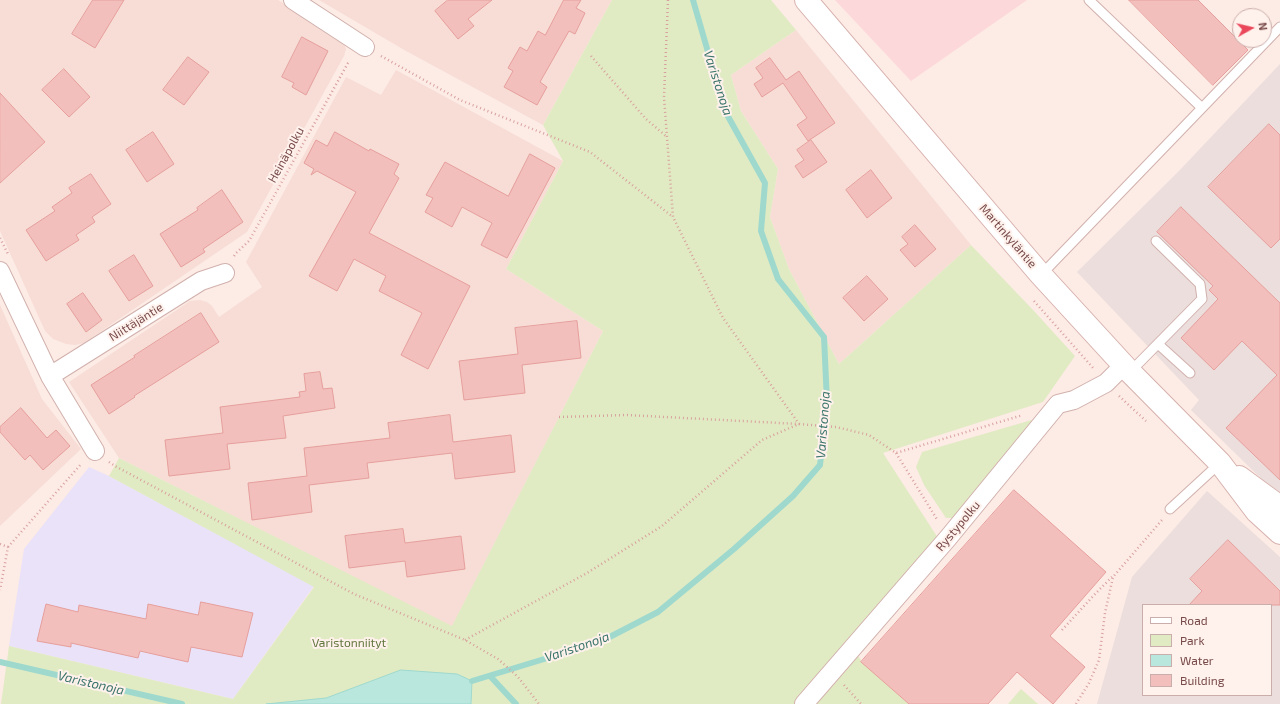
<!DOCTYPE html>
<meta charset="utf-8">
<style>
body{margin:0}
#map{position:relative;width:1280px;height:704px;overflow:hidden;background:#fdebe5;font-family:"Exo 2",sans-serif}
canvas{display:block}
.legend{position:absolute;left:1142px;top:604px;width:130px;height:92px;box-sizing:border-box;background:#fff1ec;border:1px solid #c9aeab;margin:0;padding:5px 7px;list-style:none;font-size:12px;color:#774a49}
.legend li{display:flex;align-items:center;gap:8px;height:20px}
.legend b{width:20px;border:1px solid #c9aeab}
.north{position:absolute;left:1232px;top:8px;width:40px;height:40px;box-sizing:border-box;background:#fff1ec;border:1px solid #c9aeab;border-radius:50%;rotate:82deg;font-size:11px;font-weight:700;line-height:16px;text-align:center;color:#774a49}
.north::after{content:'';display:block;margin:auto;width:14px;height:18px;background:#ea475a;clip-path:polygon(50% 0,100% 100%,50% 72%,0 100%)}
</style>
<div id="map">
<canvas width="1280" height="704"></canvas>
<ul class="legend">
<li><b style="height:5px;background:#fff"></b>Road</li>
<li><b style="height:11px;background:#e1ebc3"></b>Park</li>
<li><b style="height:11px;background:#b9e7de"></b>Water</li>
<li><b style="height:11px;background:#f3bfbc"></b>Building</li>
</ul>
<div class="north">N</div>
</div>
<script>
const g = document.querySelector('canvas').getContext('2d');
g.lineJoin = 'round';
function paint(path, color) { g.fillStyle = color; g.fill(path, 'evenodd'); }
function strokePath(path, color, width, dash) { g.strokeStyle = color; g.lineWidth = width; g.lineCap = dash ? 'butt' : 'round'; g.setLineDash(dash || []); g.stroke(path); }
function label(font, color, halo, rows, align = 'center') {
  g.font = font + ' "Exo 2",sans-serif'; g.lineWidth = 4; g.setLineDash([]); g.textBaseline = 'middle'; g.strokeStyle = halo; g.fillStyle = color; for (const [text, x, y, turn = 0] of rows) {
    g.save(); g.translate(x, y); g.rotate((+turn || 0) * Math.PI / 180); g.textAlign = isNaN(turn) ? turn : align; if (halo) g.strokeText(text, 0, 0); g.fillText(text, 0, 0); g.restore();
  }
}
paint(new Path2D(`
 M 0,0 L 278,0 L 339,38 L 344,43 L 346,49 L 344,56 L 247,232 L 84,343 L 75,345 L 66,344 L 53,339 L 45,331 L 0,231 Z
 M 319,0 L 612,0 L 543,125 L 406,51 Z
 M 796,30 L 971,245 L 839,364 L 789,269 L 770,217 L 778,169 L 741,111 L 731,75 Z
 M 396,70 L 563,161 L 506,269 L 603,331 L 452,627 L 119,458 L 69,382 L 190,301 L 200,300 L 207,302 L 212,306 L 219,317 L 262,287 L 246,262 L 346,77 L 381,95 Z
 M 0,305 L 42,399 L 81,449 L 0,526 Z`), '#f7ddd6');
paint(new Path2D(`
 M 835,0 L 1027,0 L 911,81 Z`), '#fdd8da');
paint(new Path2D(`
 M 1280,64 L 1280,497 L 1191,410 L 1199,400 L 1077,272 L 1179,171 Z
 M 1207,491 L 1280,557 L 1280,704 L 1097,704 L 1132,577 ZM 1143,605 L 1271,605 L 1271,695 L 1143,695 Z`), '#ebdedc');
paint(new Path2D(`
 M 89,467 L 109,476 L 314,586 L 233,699 L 9,646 L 24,549 Z`), '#e9e2f9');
paint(new Path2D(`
 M 612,0 L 771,0 L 796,30 L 731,75 L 741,111 L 778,169 L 770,217 L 789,269 L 839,364 L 971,245 L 1034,311 L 1075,356 L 1043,402 L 883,453 L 938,538 L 796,704 L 1,704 L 9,646 L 233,699 L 314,587 L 109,476 L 119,458 L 452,626 L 603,331 L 506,269 L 563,161 L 543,125 Z
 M 1035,419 L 956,518 L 946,518 L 924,485 L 916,467 L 922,452 Z
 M 857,654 L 862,662 L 909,704 L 813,704 Z
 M 1021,689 L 1038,704 L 1008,704 Z`), '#e1ebc3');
const water = new Path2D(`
 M 401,670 L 457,674 L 472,681 L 471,704 L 266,704 L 326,698 Z`);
paint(water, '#b9e7de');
strokePath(water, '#9fd9ce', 1);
strokePath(new Path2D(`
 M 0,662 L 182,704
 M 490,676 L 516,704
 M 472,681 L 600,642 L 658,612 L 734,549 L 793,496 L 820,465 L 827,402 L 824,337 L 778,279 L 761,231 L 765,183 L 725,111 L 693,0`), '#9fd9ce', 6);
const building = new Path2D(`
 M 93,0 L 124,0 L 95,48 L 72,34 Z
 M 448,0 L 492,0 L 468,19 L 474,26 L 458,39 L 435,11 Z
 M 564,0 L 581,0 L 576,8 L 585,13 L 575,34 L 569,31 L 540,82 L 547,87 L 537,105 L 504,87 L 513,71 L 508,68 L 520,47 L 527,51 L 538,31 L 545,35 Z
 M 1129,0 L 1198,0 L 1248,50 L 1213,85 Z
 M 302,37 L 328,51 L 306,95 L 292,87 L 294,83 L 282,77 Z
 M 188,57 L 209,72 L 184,105 L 163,90 Z
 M 770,58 L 786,80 L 799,71 L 835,123 L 808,141 L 797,125 L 807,118 L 783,83 L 762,97 L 754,84 L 763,78 L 756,68 Z
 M 64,69 L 90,97 L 69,117 L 42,90 Z
 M 0,93 L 45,142 L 0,183 Z
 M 1269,124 L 1280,135 L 1280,239 L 1271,248 L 1208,187 Z
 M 153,132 L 174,164 L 147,182 L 126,150 Z
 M 335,132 L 369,151 L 370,149 L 399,164 L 394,174 L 399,178 L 369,233 L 470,286 L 428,369 L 401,355 L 422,313 L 379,291 L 386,276 L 354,259 L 337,291 L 309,276 L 356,192 L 317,171 L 311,175 L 314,169 L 304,163 L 316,140 L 327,146 Z
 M 811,140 L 827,162 L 803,178 L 795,166 L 804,160 L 797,150 Z
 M 530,154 L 555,168 L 507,258 L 481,245 L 492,223 L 462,207 L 452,227 L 425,212 L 433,198 L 426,195 L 445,162 L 508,196 Z
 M 871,170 L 892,198 L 867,218 L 846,190 Z
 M 91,174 L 111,204 L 92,217 L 95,222 L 76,235 L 79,240 L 46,261 L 26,230 L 55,211 L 52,207 L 72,193 L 69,188 Z
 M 222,190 L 243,222 L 203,249 L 205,252 L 181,267 L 160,234 L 198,210 L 197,208 Z
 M 1181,207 L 1280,303 L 1280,480 L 1226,428 L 1277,375 L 1242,341 L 1214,370 L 1181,338 L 1218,299 L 1209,290 L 1213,286 L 1157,232 Z
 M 915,225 L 936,249 L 915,267 L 900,250 L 908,244 L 902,237 Z
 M 134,255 L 153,286 L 129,301 L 109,271 Z
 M 867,276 L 888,299 L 864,321 L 843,298 Z
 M 83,293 L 102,320 L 86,332 L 67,304 Z
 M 201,313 L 219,342 L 134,396 L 135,397 L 109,414 L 91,385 L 135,357 L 134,356 Z
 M 577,321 L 581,358 L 522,365 L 525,393 L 464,400 L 459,361 L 518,354 L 515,328 Z
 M 320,372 L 323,389 L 332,388 L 335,408 L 283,416 L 286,438 L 227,444 L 230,469 L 169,476 L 165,440 L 223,433 L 220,407 L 300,397 L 299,392 L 306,391 L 304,374 Z
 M 21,408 L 47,438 L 56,430 L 70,446 L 43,470 L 30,455 L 25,460 L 0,432 L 0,427 Z
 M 450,415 L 453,442 L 511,435 L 515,472 L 455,479 L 452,453 L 367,463 L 369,478 L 309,485 L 312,512 L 252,520 L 248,483 L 307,476 L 304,448 L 390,438 L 388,423 Z
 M 1014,490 L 1106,572 L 1050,636 L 1085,667 L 1053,704 L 1017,672 L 988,704 L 909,704 L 861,662 Z
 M 403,529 L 405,543 L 461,536 L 465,569 L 407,577 L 405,561 L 349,568 L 345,536 Z
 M 1228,540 L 1280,591 L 1280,605 L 1189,605 L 1202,591 L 1190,579 Z
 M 201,602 L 253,613 L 242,657 L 191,647 L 188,662 L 140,651 L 138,658 L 71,643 L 71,647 L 37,641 L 46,604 L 78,612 L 79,605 L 146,619 L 148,604 L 198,615 Z`);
paint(building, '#f3bfbc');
strokePath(building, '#e69f9c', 1);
const lane = new Path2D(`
 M 1089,0 L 1202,108
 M 1041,275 L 1280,27
 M 1158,344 L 1190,373
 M 1130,372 L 1202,299 L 1200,284 L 1156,241
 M 1170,509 L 1220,463`);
const street = new Path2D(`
 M 293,0 L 365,47
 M 0,271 L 50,376 L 95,451
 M 50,376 L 201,281 L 225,273
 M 804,704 L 948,538 L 1058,404 L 1074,400 L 1106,383 L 1124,365`);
const secondary = new Path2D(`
 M 806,0 L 1041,275 L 1130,372 L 1220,463 L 1257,512 L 1280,533
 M 1239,477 L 1280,507`);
strokePath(lane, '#d1b1ad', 11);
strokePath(street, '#d1b1ad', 20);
strokePath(secondary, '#d7b1ad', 24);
strokePath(new Path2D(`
 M 668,0 L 664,97 L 673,217 L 723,318 L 799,424
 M 381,56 L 460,100 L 590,152 L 673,217
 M 591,56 L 646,119 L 667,137
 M 0,238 L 8,254
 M 234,256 L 236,253 L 249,241 L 348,63 L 350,61
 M 1034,301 L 1094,369
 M 1119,396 L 1146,421
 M 559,417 L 627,415 L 799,424
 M 896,453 L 938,521
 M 109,462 L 115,466 L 354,594 L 465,640 L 498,659 L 518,677 L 539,704
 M 0,544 L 8,547 L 0,590
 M 8,547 L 82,463
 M 1062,630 L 1096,593 L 1112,577
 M 465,640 L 587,573 L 662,526 L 762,440 L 799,424 L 836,427 L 869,435 L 896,453 L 1023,415
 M 844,685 L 861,704
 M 1076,704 L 1089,683 L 1099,660 L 1105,613 L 1113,577 L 1162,520`), '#d8a19f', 2.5, [1, 3]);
strokePath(lane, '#fff', 9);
strokePath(street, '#fff', 18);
strokePath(secondary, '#fff', 22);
label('12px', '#774a49', '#fff1ec', [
 ["Heinäpolku",286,155,-61],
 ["Martinkyläntie",1008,236,49],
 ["Niittäjäntie",136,322,-32],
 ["Rystypolku",958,526,-50]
]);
label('12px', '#62773e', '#fff1ec', [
 ["Varistonniityt",349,643]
]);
label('italic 13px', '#3a756b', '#fff1ec', [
 ["Varistonoja",718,83,72],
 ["Varistonoja",823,425,-86],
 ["Varistonoja",577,647,-19],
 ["Varistonoja",91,683,13]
]);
</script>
